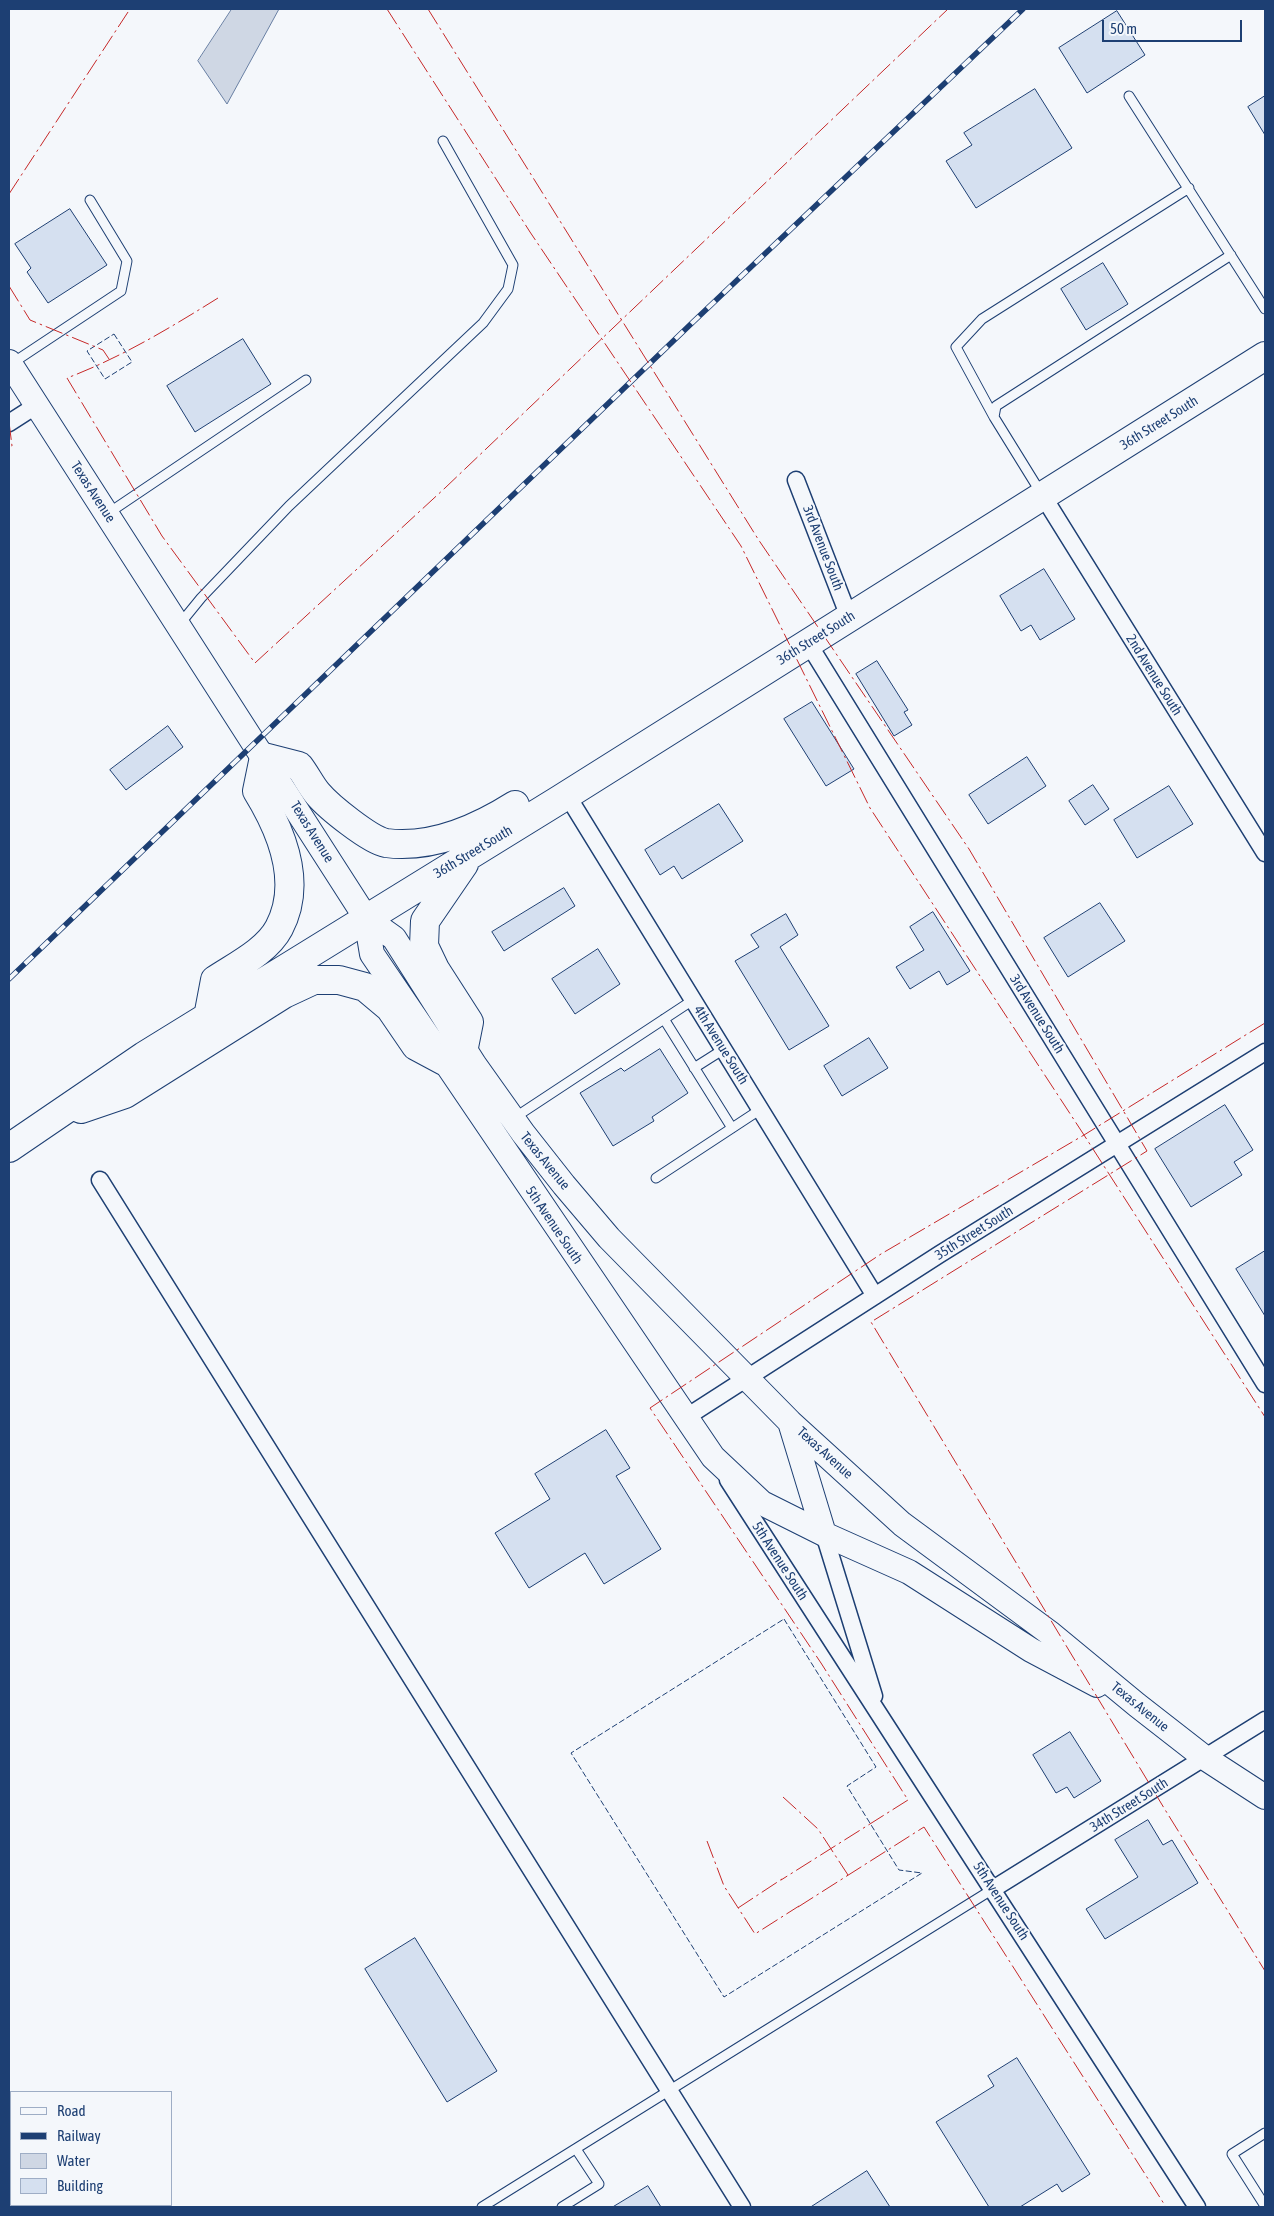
<!DOCTYPE html>
<style>
body{margin:0}
#map{position:relative;width:1274px;height:2216px;overflow:hidden;background:#f4f7fb;font-family:"Asap Condensed",sans-serif}
canvas{display:block}
.frame{position:absolute;inset:0;border:10px solid #1d3f73;pointer-events:none}
.legend{position:absolute;left:10px;top:2091px;width:162px;height:115px;box-sizing:border-box;background:#f4f7fb;border:1px solid #9eadc5;margin:0;padding:6px 9px;list-style:none;font-size:15px;color:#1d3f73}
.legend li{display:flex;align-items:center;gap:10px;height:25px}
.legend b{width:25px;border:1px solid #9eadc5}
.scale{position:absolute;left:1102px;top:20px;width:140px;height:22px;box-sizing:border-box;border:2px solid #1d3f73;border-top:0;padding-left:6px;font-size:15px;line-height:18px;white-space:nowrap;color:#1d3f73;-webkit-text-stroke:4px #f4f7fb;paint-order:stroke}
</style>
<div id="map">
<canvas width="1274" height="2216"></canvas>
<div class="frame"></div>
<ul class="legend">
<li><b style="height:6px;background:#f4f7fb"></b>Road</li>
<li><b style="height:6px;background:#1d3f73"></b>Railway</li>
<li><b style="height:14px;background:#cfd7e4"></b>Water</li>
<li><b style="height:14px;background:#d5e0f0"></b>Building</li>
</ul>
<div class="scale">50 m</div>
</div>
<script>
const g = document.querySelector('canvas').getContext('2d');
g.lineJoin = 'round';
function paint(path, color) { g.fillStyle = color; g.fill(path, 'evenodd'); }
function strokePath(path, color, width, dash) { g.strokeStyle = color; g.lineWidth = width; g.lineCap = dash ? 'butt' : 'round'; g.setLineDash(dash || []); g.stroke(path); }
function label(font, color, halo, rows, align = 'center') {
  g.font = font + ' "Asap Condensed",sans-serif'; g.lineWidth = 4; g.setLineDash([]); g.textBaseline = 'middle'; g.strokeStyle = halo; g.fillStyle = color; for (const [text, x, y, turn = 0] of rows) {
    g.save(); g.translate(x, y); g.rotate((+turn || 0) * Math.PI / 180); g.textAlign = isNaN(turn) ? turn : align; if (halo) g.strokeText(text, 0, 0); g.fillText(text, 0, 0); g.restore();
  }
}
const water = new Path2D(`
 M 232,9 L 279,9 L 227,104 L 198,61 Z`);
paint(water, '#cfd7e4');
strokePath(water, '#687fa3', 1);
const building = new Path2D(`
 M 1117,11 L 1145,55 L 1087,93 L 1059,48 Z
 M 1035,89 L 1072,148 L 976,208 L 946,161 L 972,145 L 964,133 Z
 M 1265,96 L 1265,135 L 1248,107 Z
 M 70,209 L 107,265 L 48,303 L 27,272 L 31,268 L 15,244 Z
 M 1103,263 L 1128,304 L 1086,330 L 1061,289 Z
 M 243,339 L 271,384 L 195,432 L 167,386 Z
 M 1044,569 L 1075,619 L 1040,640 L 1031,625 L 1021,631 L 1000,596 Z
 M 877,661 L 908,710 L 904,712 L 912,725 L 894,736 L 856,674 Z
 M 812,702 L 854,769 L 826,786 L 784,719 Z
 M 168,726 L 183,747 L 126,790 L 110,770 Z
 M 1027,757 L 1046,786 L 988,824 L 969,795 Z
 M 1093,785 L 1109,809 L 1085,825 L 1069,801 Z
 M 1169,786 L 1193,824 L 1137,858 L 1114,820 Z
 M 719,804 L 743,841 L 682,879 L 674,866 L 660,875 L 645,850 Z
 M 564,888 L 575,906 L 504,951 L 492,932 Z
 M 1100,903 L 1125,941 L 1068,977 L 1044,938 Z
 M 933,912 L 970,971 L 947,985 L 939,971 L 910,989 L 896,967 L 924,950 L 910,927 Z
 M 786,914 L 798,935 L 780,947 L 829,1026 L 789,1050 L 735,961 L 759,947 L 751,935 Z
 M 598,949 L 620,984 L 575,1014 L 552,979 Z
 M 869,1038 L 888,1068 L 842,1096 L 824,1066 Z
 M 660,1049 L 688,1093 L 652,1117 L 654,1121 L 613,1146 L 580,1093 L 621,1068 L 624,1071 Z
 M 1225,1105 L 1253,1150 L 1234,1162 L 1242,1175 L 1191,1207 L 1155,1149 Z
 M 1265,1251 L 1265,1316 L 1236,1269 Z
 M 606,1430 L 630,1468 L 616,1476 L 661,1549 L 604,1584 L 585,1553 L 529,1588 L 495,1533 L 550,1499 L 535,1474 Z
 M 1070,1732 L 1101,1781 L 1074,1798 L 1067,1787 L 1056,1793 L 1033,1755 Z
 M 1148,1820 L 1163,1845 L 1172,1840 L 1198,1883 L 1105,1939 L 1086,1909 L 1138,1877 L 1115,1840 Z
 M 415,1938 L 497,2071 L 447,2102 L 365,1969 Z
 M 1017,2058 L 1090,2174 L 1062,2192 L 1057,2184 L 1020,2207 L 989,2207 L 936,2122 L 994,2086 L 988,2076 Z
 M 867,2171 L 890,2207 L 811,2207 Z
 M 648,2186 L 661,2207 L 613,2207 Z`);
paint(building, '#d5e0f0');
strokePath(building, '#1d3f73', 1);
const lane = new Path2D(`
 M 1129,96 L 1265,309
 M 11,364 L 121,291 L 127,261 L 90,200
 M 994,417 L 956,347 L 982,319 L 1189,188
 M 1041,493 L 994,417 L 996,406 L 1231,255
 M 107,514 L 306,380
 M 179,625 L 201,598 L 289,506 L 483,323 L 508,289 L 513,265 L 443,141
 M 664,1019 L 732,1128
 M 694,1068 L 724,1049
 M 514,1118 L 693,1000
 M 656,1178 L 761,1109
 M 1265,2133 L 1232,2154 L 1265,2206
 M 482,2207 L 993,1889
 M 562,2207 L 599,2184 L 576,2149`);
const street = new Path2D(`
 M 9,423 L 37,405
 M 796,480 L 849,617
 M 1043,496 L 1265,853
 M 808,643 L 1265,1384
 M 567,795 L 875,1296
 M 100,1180 L 742,2207
 M 685,1418 L 940,1254 L 1265,1052
 M 728,1480 L 1197,2207
 M 824,1534 L 874,1696
 M 993,1889 L 1265,1720`);
const secondary = new Path2D(`
 M 9,362 L 366,918 L 394,938 L 474,1064 L 523,1133 L 564,1185 L 609,1238 L 790,1422 L 902,1524 L 1051,1634 L 1137,1705 L 1205,1758 L 1265,1797
 M 366,918 L 372,954 L 713,1457 L 762,1503 L 824,1534 L 909,1572 L 1031,1650 L 1097,1685
 M 790,1422 L 824,1534`);
const highway = new Path2D(`
 M 208,1017 L 215,980 C 236,966 267,951 279,928 C 303,883 281,830 257,791 L 264,757 L 299,766 C 306,775 311,786 318,794 C 329,807 370,840 386,843 C 432,849 477,829 515,805
 M 464,1047 L 469,1022 L 435,969 L 424,946 L 425,921 L 464,864
 M 81,1109 L 125,1094 L 284,994 L 314,980 L 339,980 L 365,987 L 390,1008 L 416,1046 L 444,1061
 M 9,1148 L 144,1056 L 559,800 L 1265,356`);
strokePath(lane, '#1d3f73', 11);
strokePath(street, '#1d3f73', 19);
strokePath(secondary, '#1d3f73', 26);
strokePath(highway, '#1d3f73', 30);
strokePath(lane, '#f4f7fb', 9);
strokePath(street, '#f4f7fb', 16);
strokePath(secondary, '#f4f7fb', 24);
strokePath(highway, '#f4f7fb', 28);
const rail = new Path2D(`
 M 9,979 L 693,322 L 1023,9`);
strokePath(rail, '#1d3f73', 5.5);
strokePath(rail, '#f4f7fb', 4, [11]);
strokePath(new Path2D(`
 M 114,334 L 132,362 L 105,379 L 87,351 Z
 M 784,1619 L 876,1767 L 847,1786 L 899,1870 L 922,1873 L 724,1997 L 571,1753 Z`), '#1d3f73', 1, [6, 2.5]);
strokePath(new Path2D(`
 M 387,9 L 530,232 L 741,546 L 870,808 L 1084,1135 L 881,1254 L 650,1408 L 821,1663 L 908,1800 L 781,1880
 M 428,9 L 758,539 L 969,849 L 1147,1151 L 871,1322 L 1164,1808 L 1265,1971
 M 9,194 L 130,9
 M 9,286 L 30,320 L 103,350 L 109,359
 M 218,298 C 170,328 120,358 67,378 L 162,536 L 255,663 L 445,488 L 948,9
 M 9,422 L 12,446 L 9,448
 M 1265,1023 L 1084,1135 L 1265,1417
 M 783,1797 L 818,1829 L 848,1875 L 846,1876
 M 707,1841 L 724,1886 L 755,1934 L 799,1906
 M 798,1907 L 924,1827 L 1166,2207
 M 738,1908 L 782,1879`), '#c62828', 1, [18, 4, 2.5, 4]);
label('14px', '#1d3f73', '#f4f7fb', [
 ["36th Street South",1159,423,-32],
 ["Texas Avenue",93,492,57],
 ["3rd Avenue South",823,548,69],
 ["36th Street South",816,638,-32],
 ["2nd Avenue South",1154,675,58],
 ["Texas Avenue",312,832,58],
 ["36th Street South",473,852,-31],
 ["3rd Avenue South",1037,1014,58],
 ["4th Avenue South",721,1045,58],
 ["Texas Avenue",545,1161,51],
 ["5th Avenue South",554,1225,56],
 ["35th Street South",974,1233,-32],
 ["Texas Avenue",825,1453,42],
 ["5th Avenue South",780,1561,57],
 ["Texas Avenue",1140,1707,39],
 ["34th Street South",1129,1805,-32],
 ["5th Avenue South",1001,1901,57]
]);
</script>
